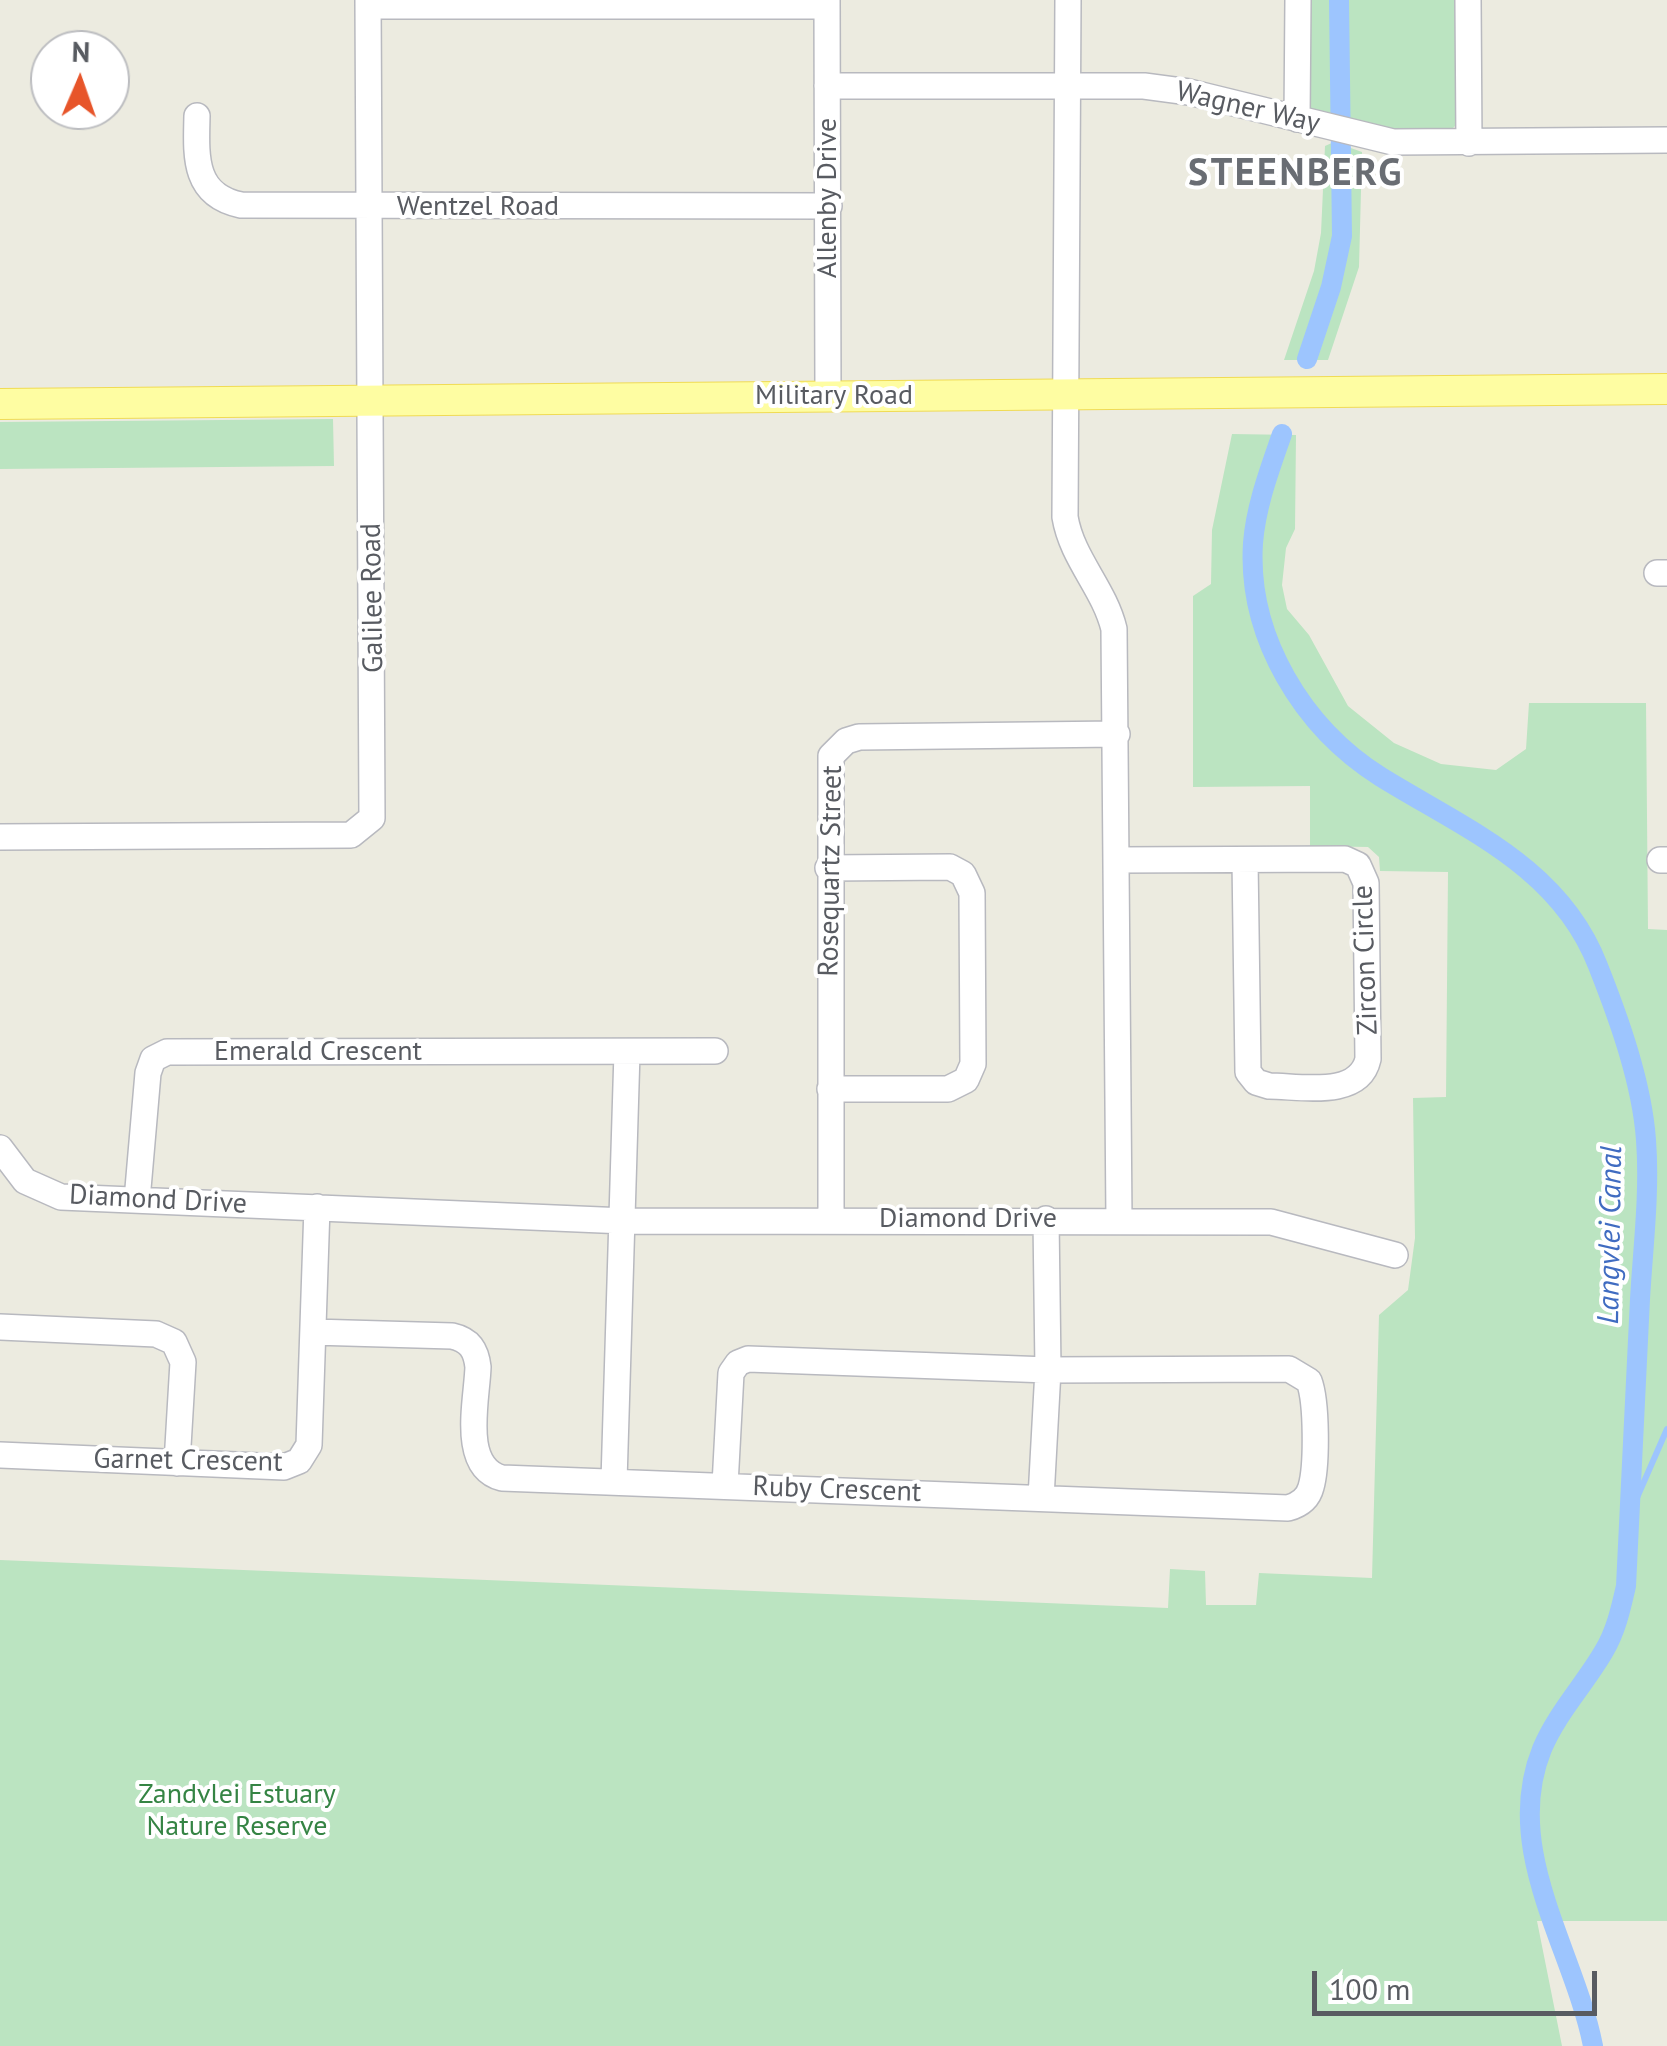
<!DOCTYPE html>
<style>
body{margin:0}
#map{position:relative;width:1667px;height:2046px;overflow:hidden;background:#ecebe0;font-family:"PT Sans",sans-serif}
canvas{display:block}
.north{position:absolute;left:30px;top:30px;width:100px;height:100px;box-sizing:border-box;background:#fff;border:2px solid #bcbdc0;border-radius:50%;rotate:2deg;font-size:28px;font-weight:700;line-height:40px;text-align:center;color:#585b61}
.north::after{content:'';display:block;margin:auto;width:35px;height:45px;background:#e7552a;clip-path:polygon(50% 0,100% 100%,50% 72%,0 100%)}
.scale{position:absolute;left:1312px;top:1971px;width:285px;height:45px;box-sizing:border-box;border:5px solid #585b61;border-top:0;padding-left:12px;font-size:30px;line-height:35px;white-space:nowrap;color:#585b61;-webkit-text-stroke:8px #fff;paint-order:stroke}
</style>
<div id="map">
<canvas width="1667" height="2046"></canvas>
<div class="north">N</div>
<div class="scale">100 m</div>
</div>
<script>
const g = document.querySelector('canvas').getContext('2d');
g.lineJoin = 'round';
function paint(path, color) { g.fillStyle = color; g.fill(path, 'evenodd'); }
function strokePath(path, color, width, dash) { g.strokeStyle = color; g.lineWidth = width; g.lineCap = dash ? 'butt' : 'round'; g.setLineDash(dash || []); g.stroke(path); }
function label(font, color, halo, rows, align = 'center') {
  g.font = font + ' "PT Sans",sans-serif'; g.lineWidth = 8; g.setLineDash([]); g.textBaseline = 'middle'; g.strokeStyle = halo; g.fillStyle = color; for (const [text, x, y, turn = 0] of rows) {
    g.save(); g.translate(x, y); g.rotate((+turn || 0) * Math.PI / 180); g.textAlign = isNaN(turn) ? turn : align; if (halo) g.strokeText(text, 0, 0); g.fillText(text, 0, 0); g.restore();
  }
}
paint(new Path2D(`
 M 1305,0 L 1460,0 L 1456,125 L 1451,130 L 1399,134 L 1314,112 L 1306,104 Z
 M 1334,142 L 1362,152 L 1359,267 L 1328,360 L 1284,360 L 1314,271 L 1321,233 L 1325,146 Z
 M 333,419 L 334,466 L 0,469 L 0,422 Z
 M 1232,434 L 1296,435 L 1295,529 L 1286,548 L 1282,585 L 1287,609 L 1309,635 L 1348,706 L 1394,743 L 1441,764 L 1496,770 L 1526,749 L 1529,703 L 1646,703 L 1648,929 L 1667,930 L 1667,1921 L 1537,1921 L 1562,2046 L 0,2046 L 0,1560 L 1168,1608 L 1170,1569 L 1205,1571 L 1206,1605 L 1256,1605 L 1259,1573 L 1372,1578 L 1379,1315 L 1408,1290 L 1415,1238 L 1413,1098 L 1446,1097 L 1448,872 L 1380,871 L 1379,857 L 1368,847 L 1310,846 L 1310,786 L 1193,787 L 1193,596 L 1211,584 L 1212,530 Z`), '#bbe4c1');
strokePath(new Path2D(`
 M 1629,1516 L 1667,1429`), '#9dc5fe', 6);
strokePath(new Path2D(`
 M 1307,359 L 1331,287 L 1342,236 L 1339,0
 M 1282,434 C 1270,469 1256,505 1253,543 C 1247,637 1303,728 1381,777 C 1465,829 1560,867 1598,966 C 1619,1019 1642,1083 1646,1140 C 1650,1192 1643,1247 1640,1299 C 1635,1395 1631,1490 1626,1586 C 1621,1608 1616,1631 1604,1651 C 1585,1684 1557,1713 1542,1749 C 1501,1850 1574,1949 1593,2046`), '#9dc5fe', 20);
const minor = new Path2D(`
 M 827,0 L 828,396
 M 1068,0 L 1065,517 C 1072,559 1104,588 1114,629 L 1119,1220
 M 1468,0 L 1469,143
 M 368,6 L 827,6
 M 827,86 L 1144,86 L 1189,92 L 1393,142 L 1667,140
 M 197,116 C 196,156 193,195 241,205 L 829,206
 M 1297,119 L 1298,0
 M 1657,573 L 1667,573
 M 0,837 L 351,835 L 372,818 L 368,0
 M 1118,860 L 1345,859 L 1358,865 L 1366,883 L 1368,1059 C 1359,1099 1300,1086 1269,1086 L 1256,1082 L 1248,1072 L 1245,860
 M 1660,860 L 1667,860
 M 828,868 L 950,867 L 963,874 L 972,893 L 973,1064 L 966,1080 L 948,1089 L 830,1089
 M 0,1148 L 25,1181 L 61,1197 L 625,1221 L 1271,1222 L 1395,1255
 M 137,1200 L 148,1073 L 153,1059 L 167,1052 L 715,1051
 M 831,1219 L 831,756 L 846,741 L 859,737 L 1117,734
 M 0,1327 L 156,1334 L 174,1342 L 183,1362 L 177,1463
 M 313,1332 L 452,1336 C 470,1340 476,1350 478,1367 C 477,1400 460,1467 502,1478 L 1288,1508 C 1299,1505 1308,1499 1311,1487 C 1317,1466 1317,1402 1309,1381 L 1289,1369 L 1048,1370 L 748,1359 L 738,1363 L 731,1373 L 725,1485
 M 0,1455 L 284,1467 L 299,1461 L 309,1445 L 317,1207
 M 614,1481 L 627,1052
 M 1041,1498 L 1048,1370 L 1046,1219`);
const major = new Path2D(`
 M 0,404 L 1667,389`);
strokePath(minor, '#b8b9bf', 28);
strokePath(major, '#f0db54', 32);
strokePath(minor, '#fff', 25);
strokePath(major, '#fefda2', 30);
label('28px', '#585b61', '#fff', [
 ["Wagner Way",1248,108,13],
 ["Allenby Drive",828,198,-90],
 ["Wentzel Road",478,207],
 ["Military Road",834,396],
 ["Galilee Road",373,598,-91],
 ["Rosequartz Street",831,871,-89],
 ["Zircon Circle",1366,960,-92],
 ["Emerald Crescent",318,1052],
 ["Diamond Drive",158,1200,3],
 ["Diamond Drive",968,1219],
 ["Garnet Crescent",188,1461,1],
 ["Ruby Crescent",837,1490,2]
]);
label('28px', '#358444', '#fff', [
 ["Zandvlei Estuary",237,1795],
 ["Nature Reserve",237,1827]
]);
label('italic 30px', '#406cc1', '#fff', [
 ["Langvlei Canal",1611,1235,-89]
]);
g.letterSpacing = '2.5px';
label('bold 38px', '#696d73', '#fff', [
 ["STEENBERG",1296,174]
]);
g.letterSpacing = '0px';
</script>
